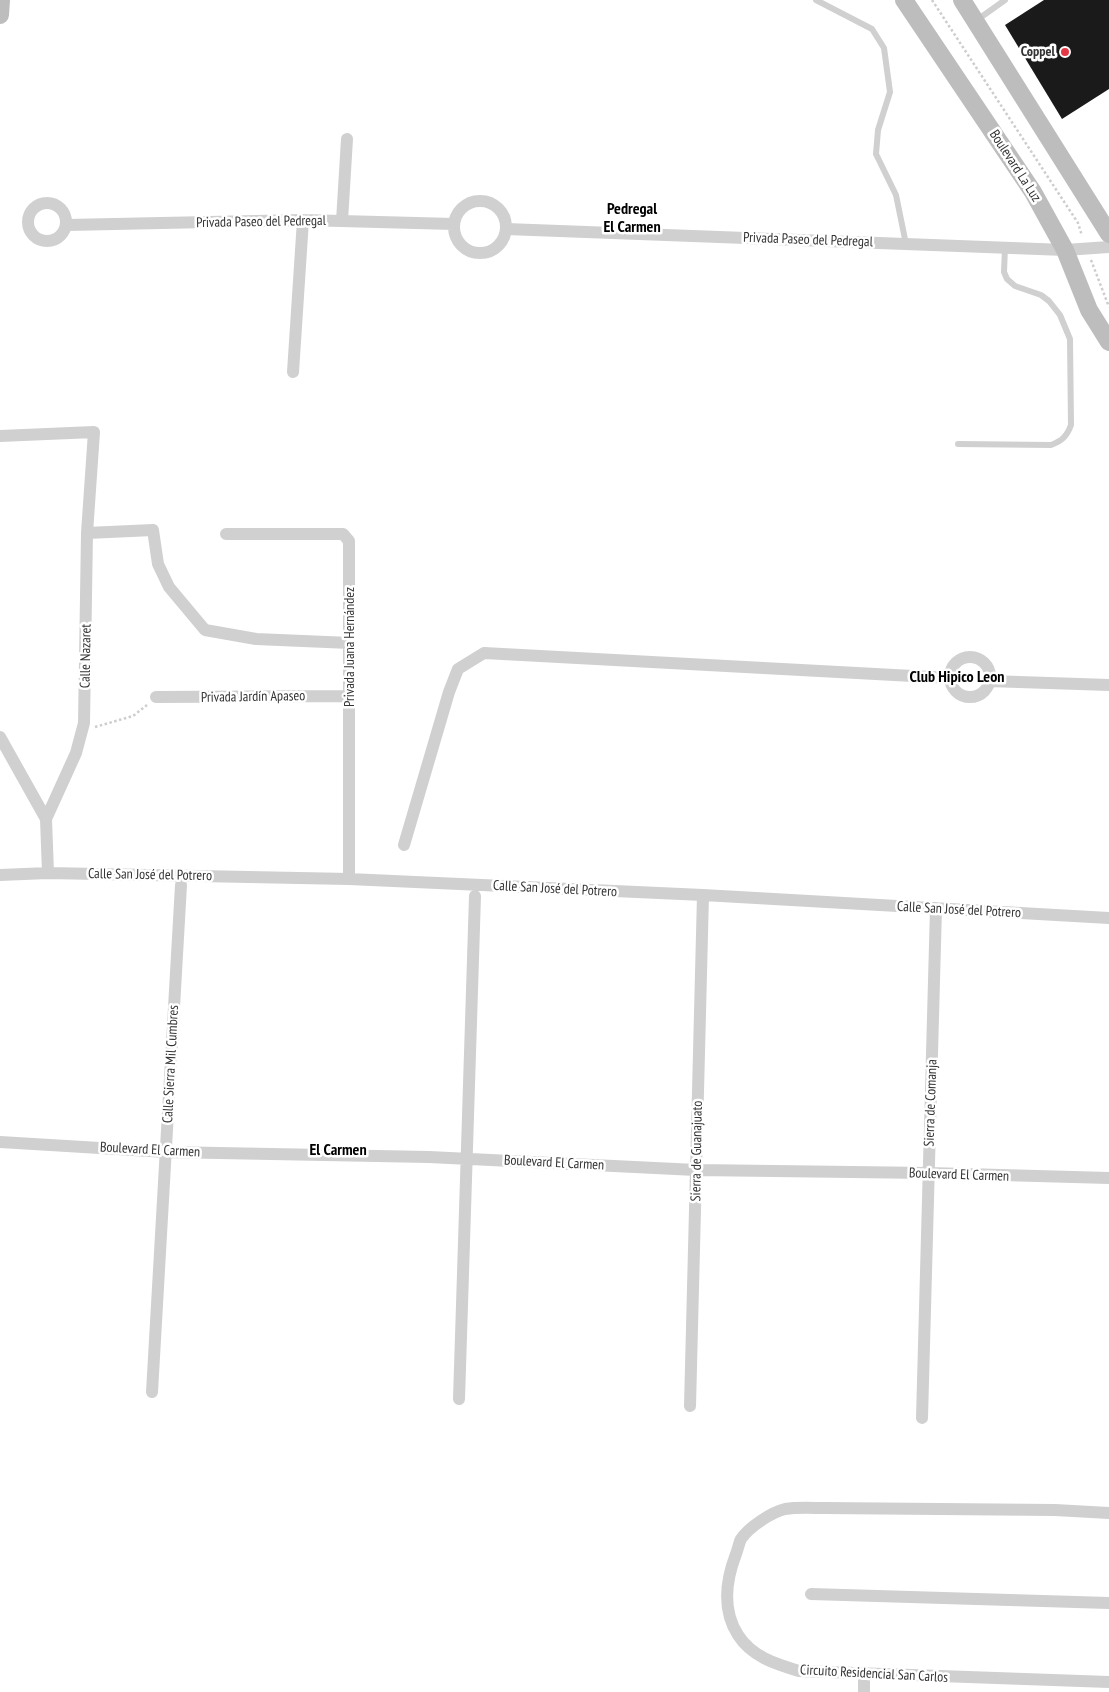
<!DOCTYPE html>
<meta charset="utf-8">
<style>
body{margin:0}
canvas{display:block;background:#fff}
</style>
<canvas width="1109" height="1692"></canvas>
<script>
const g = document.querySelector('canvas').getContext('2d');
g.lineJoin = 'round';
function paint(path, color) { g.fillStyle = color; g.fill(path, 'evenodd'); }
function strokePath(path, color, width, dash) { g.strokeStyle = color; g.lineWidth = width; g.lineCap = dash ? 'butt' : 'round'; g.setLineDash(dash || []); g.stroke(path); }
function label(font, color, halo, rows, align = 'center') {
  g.font = font + ' "PT Sans Narrow",sans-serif'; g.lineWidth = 5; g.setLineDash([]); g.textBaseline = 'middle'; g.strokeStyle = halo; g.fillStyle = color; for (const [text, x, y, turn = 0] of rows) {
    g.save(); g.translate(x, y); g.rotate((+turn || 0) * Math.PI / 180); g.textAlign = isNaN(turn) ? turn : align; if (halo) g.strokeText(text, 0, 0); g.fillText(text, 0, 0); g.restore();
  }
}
paint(new Path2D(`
 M 1044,0 L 1109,0 L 1109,89 L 1062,119 L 1005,25 Z`), '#1a1a1a');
strokePath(new Path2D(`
 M 932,0 L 1078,223 L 1082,236
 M 1091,260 L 1109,307
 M 95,727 L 133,716 L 147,705`), '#cdcdcd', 2.5, [2.5, 2.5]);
strokePath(new Path2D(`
 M 816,0 L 872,29 L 884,48 L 890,92 L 878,130 L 876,154 L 896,195 L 906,244
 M 977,20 L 1005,0
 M 958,444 L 1051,445 C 1062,441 1067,436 1071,425 L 1070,339 L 1060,315 L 1049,301 L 1041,295 L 1015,286 L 1007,279 L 1004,272 L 1005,247`), '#d0d0d0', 6);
strokePath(new Path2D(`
 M454 227a26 26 0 1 1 52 0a26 26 0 1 1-52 0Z
 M28 222a19 19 0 1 1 38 0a19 19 0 1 1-38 0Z
 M 342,221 L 347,139
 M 67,225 L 303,220 L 454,224
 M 506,229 L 1065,250 L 1109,247
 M 293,372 L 303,220
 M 0,436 L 94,432 L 87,533 L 84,723 L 76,753 L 46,819 L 48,873
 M 87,533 L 153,530 L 158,564 L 169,587 L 205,630 L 256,639 L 350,643
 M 226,534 L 343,534 L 349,541 L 349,879
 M950 677a20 20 0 1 1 40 0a20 20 0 1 1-40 0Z
 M 989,681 L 1109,685
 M 156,697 L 350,696
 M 0,737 L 46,819
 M 404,845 L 449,692 L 458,669 L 484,653 L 950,678
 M 0,875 L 48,873 L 349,879 L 703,895 L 1109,918
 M 0,1142 L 166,1152 L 429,1157 L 696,1170 L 929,1173 L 1109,1178
 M 152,1392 L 181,885
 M 459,1399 L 475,896
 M 690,1406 L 703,895
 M 922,1418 L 936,908
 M 1109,1513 L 1055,1510 L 824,1508 C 812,1508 797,1507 785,1509 C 772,1512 749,1527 741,1539 C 739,1543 738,1549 736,1554 C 726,1580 722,1610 738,1635 C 752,1657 776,1664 799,1671 L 1109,1682
 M 811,1594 L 1109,1603
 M 864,1692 L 864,1675`), '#d0d0d0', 12);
strokePath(new Path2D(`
 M 904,0 L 1033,192 L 1065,250 L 1089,310 L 1109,342
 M 962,0 L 1109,234
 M 0,15 L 1,0`), '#bdbdbd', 18);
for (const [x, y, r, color] of [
 [1065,52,5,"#e63946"]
]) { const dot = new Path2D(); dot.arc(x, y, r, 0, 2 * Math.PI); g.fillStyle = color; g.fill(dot); strokePath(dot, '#fff', 2); }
label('bold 14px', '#333', '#fff', [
 ["Coppel",1055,52]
], 'right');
label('14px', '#333', '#fff', [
 ["Boulevard La Luz",1015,166,57],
 ["Privada Paseo del Pedregal",261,222,-1],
 ["Privada Paseo del Pedregal",808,240,2],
 ["Privada Juana Hernández",350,647,-90],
 ["Calle Nazaret",86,656,-89],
 ["Privada Jardín Apaseo",253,697,-1],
 ["Calle San José del Potrero",150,875,1],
 ["Calle San José del Potrero",555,889,3],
 ["Calle San José del Potrero",959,910,3],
 ["Calle Sierra Mil Cumbres",171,1064,-87],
 ["Sierra de Comanja",931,1103,-88],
 ["Boulevard El Carmen",150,1150,3],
 ["Sierra de Guanajuato",697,1151,-89],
 ["Boulevard El Carmen",554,1163,3],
 ["Boulevard El Carmen",959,1175,2],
 ["Circuito Residencial San Carlos",874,1674,3]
]);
label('bold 16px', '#000', '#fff', [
 ["Pedregal",632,209],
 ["El Carmen",632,227],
 ["Club Hipico Leon",957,677],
 ["El Carmen",338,1150]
]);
</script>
